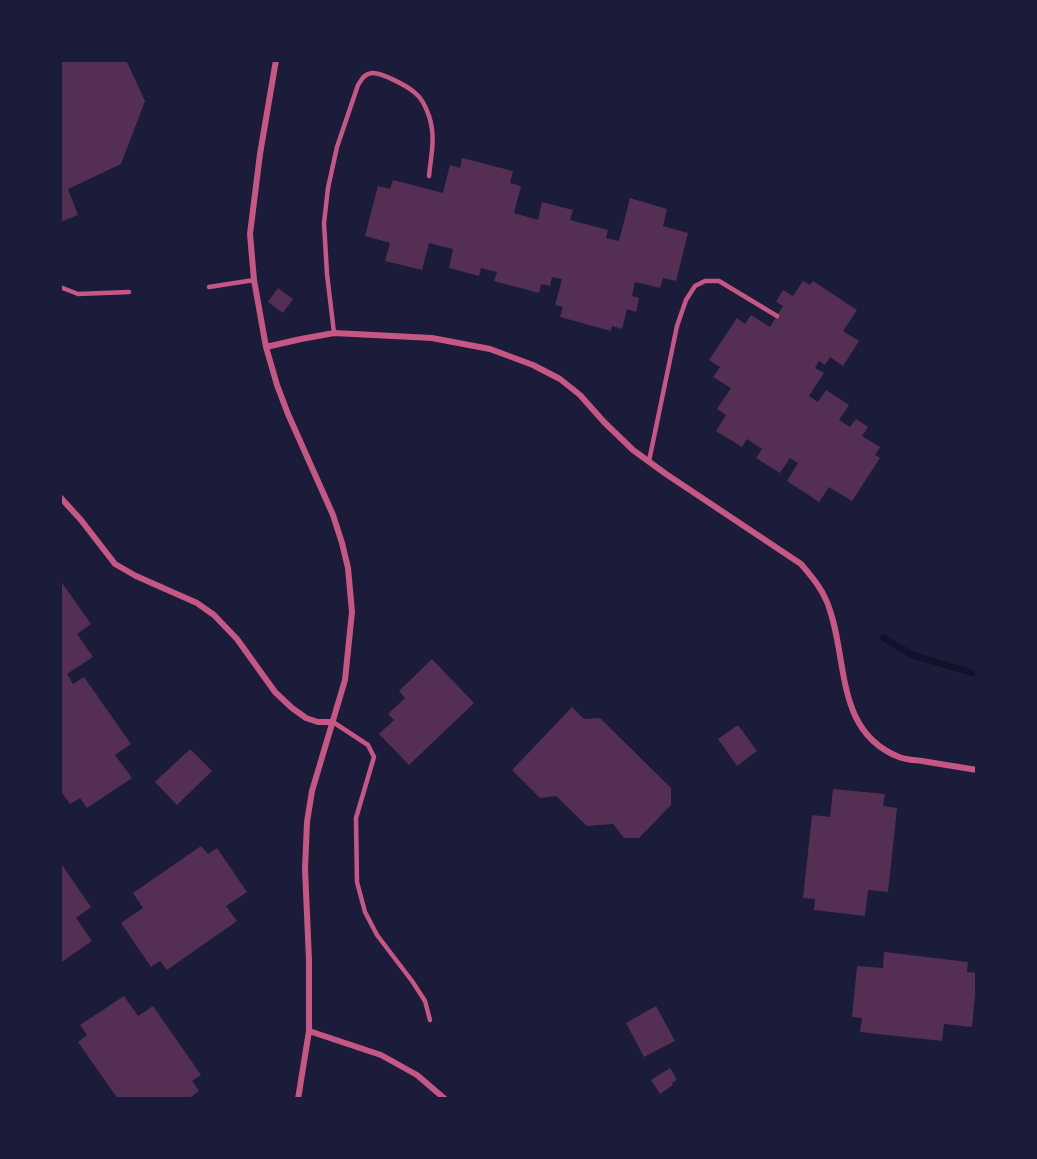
<!DOCTYPE html>
<style>
body{margin:0}
#map{position:relative;width:1037px;height:1159px;overflow:hidden;background:#1b1b3a;font-family:Lora,serif}
canvas{display:block}
.frame{position:absolute;inset:0;border:62px solid #1b1b3a;pointer-events:none}
</style>
<div id="map">
<canvas width="1037" height="1159"></canvas>
<div class="frame"></div>
</div>
<script>
const g = document.querySelector('canvas').getContext('2d');
g.lineJoin = 'round';
function strokePath(path, color, width, dash) { g.strokeStyle = color; g.lineWidth = width; g.lineCap = dash ? 'butt' : 'round'; g.setLineDash(dash || []); g.stroke(path); }
function paint(path, color) { g.fillStyle = color; g.fill(path, 'evenodd'); }
strokePath(new Path2D(`
 M 884,638 L 912,655 L 977,674`), '#12122b', 7);
paint(new Path2D(`
 M 60,60 L 126,60 L 145,101 L 121,164 L 68,189 L 78,215 L 60,222 Z
 M 462,158 L 513,171 L 510,183 L 521,186 L 514,213 L 538,220 L 542,202 L 573,210 L 570,220 L 608,230 L 606,238 L 619,241 L 630,198 L 667,209 L 663,226 L 688,233 L 676,281 L 663,278 L 660,288 L 635,282 L 632,296 L 639,298 L 636,312 L 627,309 L 622,329 L 612,326 L 611,331 L 560,317 L 563,307 L 555,305 L 562,279 L 552,277 L 550,286 L 541,284 L 539,293 L 494,281 L 497,272 L 481,268 L 479,276 L 449,268 L 453,249 L 429,243 L 422,270 L 385,261 L 390,243 L 365,236 L 378,186 L 390,189 L 393,180 L 443,193 L 450,165 L 460,168 Z
 M 803,281 L 810,285 L 813,281 L 857,310 L 843,331 L 859,341 L 843,366 L 830,357 L 825,365 L 819,361 L 815,368 L 824,373 L 809,396 L 818,402 L 826,390 L 849,405 L 839,420 L 850,427 L 856,419 L 868,427 L 862,436 L 880,447 L 875,455 L 880,458 L 852,501 L 829,487 L 819,502 L 787,481 L 798,463 L 790,458 L 780,473 L 756,458 L 762,449 L 747,439 L 742,447 L 716,431 L 726,415 L 717,409 L 731,388 L 713,377 L 720,367 L 709,360 L 737,318 L 745,324 L 751,315 L 770,327 L 783,306 L 776,302 L 783,290 L 793,296 Z
 M 278,288 L 293,299 L 283,313 L 268,302 Z
 M 60,580 L 91,624 L 77,634 L 93,657 L 67,674 L 73,684 L 84,677 L 131,744 L 115,755 L 132,778 L 87,808 L 80,798 L 70,804 L 60,790 Z
 M 432,659 L 474,703 L 409,765 L 379,734 L 394,720 L 388,714 L 405,698 L 399,691 Z
 M 572,707 L 584,719 L 600,718 L 671,788 L 671,805 L 639,838 L 624,838 L 613,824 L 587,826 L 556,796 L 540,798 L 512,770 Z
 M 738,725 L 757,751 L 737,766 L 718,739 Z
 M 190,749 L 212,771 L 177,805 L 155,782 Z
 M 833,789 L 885,794 L 883,806 L 897,808 L 888,892 L 868,890 L 865,916 L 814,910 L 815,899 L 803,898 L 812,815 L 830,817 Z
 M 201,846 L 208,854 L 217,848 L 247,892 L 226,906 L 237,921 L 167,970 L 160,961 L 151,967 L 121,923 L 143,908 L 133,893 Z
 M 60,862 L 91,907 L 76,918 L 92,941 L 60,963 Z
 M 884,952 L 968,962 L 967,972 L 977,973 L 972,1027 L 944,1024 L 942,1041 L 860,1032 L 862,1018 L 852,1017 L 857,966 L 883,968 Z
 M 124,996 L 138,1016 L 153,1006 L 201,1075 L 192,1081 L 199,1091 L 188,1099 L 118,1099 L 78,1042 L 87,1035 L 80,1025 Z
 M 656,1006 L 675,1041 L 644,1057 L 626,1023 Z
 M 670,1068 L 677,1080 L 672,1083 L 673,1085 L 660,1094 L 651,1080 Z`), '#542f53');
strokePath(new Path2D(`
 M 60,287 L 78,294 L 129,292
 M 209,287 L 254,280
 M 334,333 L 327,274 L 324,223 L 328,188 L 337,147 L 358,85 C 362,79 364,74 372,73 C 381,72 407,86 414,92 C 422,98 426,107 429,116 C 436,137 431,155 429,176
 M 649,461 L 677,326 L 686,300 L 695,286 L 705,281 L 719,281 L 777,316
 M 333,722 L 368,745 L 374,757 L 356,818 L 357,882 L 365,912 L 377,935 L 412,981 L 425,1001 L 430,1020`), '#c65784', 4.5);
strokePath(new Path2D(`
 M 276,60 L 260,154 L 250,234 L 254,280 L 266,347 L 277,385 L 288,414 L 333,515 L 342,543 L 348,568 L 352,612 L 345,680 L 312,791 L 307,822 L 305,869 L 309,960 L 309,1031 L 298,1099
 M 266,347 L 301,339 L 334,333 L 432,338 L 490,349 L 533,365 L 560,379 L 580,395 L 604,422 L 633,450 L 666,474 L 801,564 C 811,576 821,587 827,602 C 849,656 833,731 899,757 C 906,760 915,760 922,761 C 940,764 959,767 977,770
 M 60,497 L 81,520 L 115,564 L 136,576 L 197,603 L 214,615 L 237,639 L 275,692 L 292,708 L 306,718 L 318,722 L 333,722
 M 309,1031 L 381,1055 L 417,1075 L 445,1099`), '#c65784', 6);
</script>
